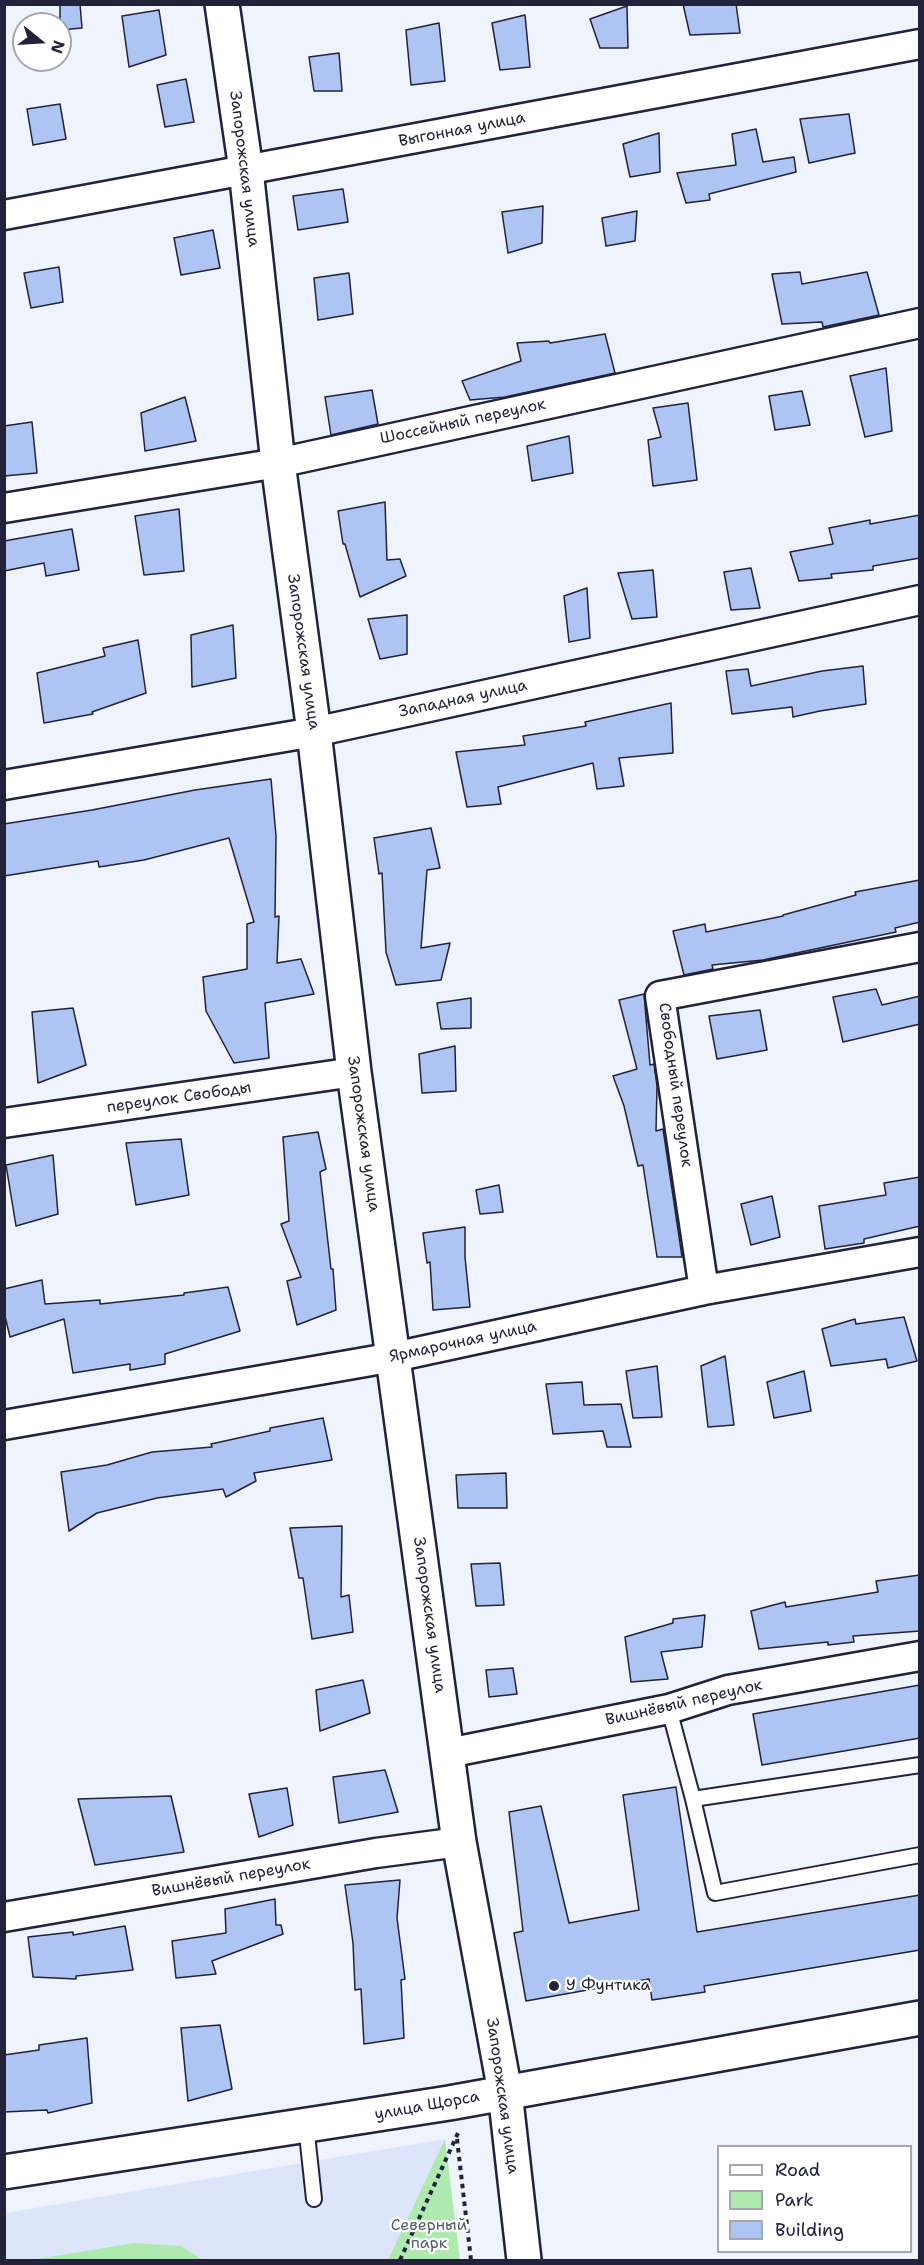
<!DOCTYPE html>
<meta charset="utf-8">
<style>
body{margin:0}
#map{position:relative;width:924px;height:2265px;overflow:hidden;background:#eff3fc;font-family:"Shantell Sans",sans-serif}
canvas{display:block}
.frame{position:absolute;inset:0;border:6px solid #22223b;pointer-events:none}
.legend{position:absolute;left:717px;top:2145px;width:195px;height:108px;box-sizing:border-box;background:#fff;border:2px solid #a7a7b1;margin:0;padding:8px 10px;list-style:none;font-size:18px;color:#22223b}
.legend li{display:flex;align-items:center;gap:12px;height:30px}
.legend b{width:30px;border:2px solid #a7a7b1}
.north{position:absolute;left:12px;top:12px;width:60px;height:60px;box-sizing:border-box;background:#fff;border:2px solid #a7a7b1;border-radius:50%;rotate:108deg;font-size:16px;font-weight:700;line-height:24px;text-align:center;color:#22223b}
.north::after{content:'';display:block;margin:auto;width:21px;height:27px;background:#22223b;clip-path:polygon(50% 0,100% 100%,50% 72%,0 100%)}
</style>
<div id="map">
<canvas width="924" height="2265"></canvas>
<div class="frame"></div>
<ul class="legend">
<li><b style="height:8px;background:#fff"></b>Road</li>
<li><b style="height:16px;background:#aeeaaf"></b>Park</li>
<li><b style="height:16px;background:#aec4f2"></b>Building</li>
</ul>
<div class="north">N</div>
</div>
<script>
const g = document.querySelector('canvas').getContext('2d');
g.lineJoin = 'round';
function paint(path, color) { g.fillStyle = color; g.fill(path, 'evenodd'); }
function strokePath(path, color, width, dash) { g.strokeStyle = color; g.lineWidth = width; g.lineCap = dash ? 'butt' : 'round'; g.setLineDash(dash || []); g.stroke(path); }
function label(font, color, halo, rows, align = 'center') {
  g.font = font + ' "Shantell Sans",sans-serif'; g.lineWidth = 4.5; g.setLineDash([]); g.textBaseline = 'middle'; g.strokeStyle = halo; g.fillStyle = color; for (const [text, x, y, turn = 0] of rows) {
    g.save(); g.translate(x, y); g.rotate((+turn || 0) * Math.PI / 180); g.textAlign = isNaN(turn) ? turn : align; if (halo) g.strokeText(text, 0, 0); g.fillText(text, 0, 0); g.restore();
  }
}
paint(new Path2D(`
 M 445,2139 L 388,2260 L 5,2260 L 5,2213 Z`), '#dce5f9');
paint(new Path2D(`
 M 445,2139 L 460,2260 L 388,2260 Z
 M 134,2243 L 181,2246 L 203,2260 L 31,2260 Z`), '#aeeaaf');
const building = new Path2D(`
 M 60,4 L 80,4 L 82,28 L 60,30 Z
 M 683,4 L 736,4 L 740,33 L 690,35 Z
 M 627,6 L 628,48 L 600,48 L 590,19 Z
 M 159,10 L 166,55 L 129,67 L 122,16 Z
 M 525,15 L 530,67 L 500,70 L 492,23 Z
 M 439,23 L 445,81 L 411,85 L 406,30 Z
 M 339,53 L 342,91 L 314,91 L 309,57 Z
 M 186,79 L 194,122 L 165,127 L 157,85 Z
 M 60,104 L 66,139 L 33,145 L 27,109 Z
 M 849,114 L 855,153 L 809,163 L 800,119 Z
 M 756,129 L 763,162 L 794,157 L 796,172 L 709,194 L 710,200 L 686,203 L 677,173 L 736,165 L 732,134 Z
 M 659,133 L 660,172 L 630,177 L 623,144 Z
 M 343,189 L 348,222 L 298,230 L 293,196 Z
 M 543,206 L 542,243 L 508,253 L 502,212 Z
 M 637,211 L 635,241 L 606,246 L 602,218 Z
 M 213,230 L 220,268 L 181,275 L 174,238 Z
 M 59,267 L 63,302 L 31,308 L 24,273 Z
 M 800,272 L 802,284 L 867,272 L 879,315 L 823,327 L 822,322 L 782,324 L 772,274 Z
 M 349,273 L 353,314 L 318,320 L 314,278 Z
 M 605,334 L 615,373 L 505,397 L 470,400 L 462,381 L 521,361 L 517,343 L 549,341 L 550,343 Z
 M 886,368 L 892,431 L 865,437 L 850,376 Z
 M 372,390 L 378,424 L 331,435 L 325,397 Z
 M 802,391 L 810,425 L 775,430 L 769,396 Z
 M 185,397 L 196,441 L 145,451 L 141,413 Z
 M 688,403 L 697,480 L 653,486 L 648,440 L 661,437 L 653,408 Z
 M 32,422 L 37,473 L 4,476 L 4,426 Z
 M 569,436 L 573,473 L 532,481 L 527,446 Z
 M 385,502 L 387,560 L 400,559 L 406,576 L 360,597 L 345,544 L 343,544 L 338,511 Z
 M 179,509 L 184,571 L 144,575 L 135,516 Z
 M 920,515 L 920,558 L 873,566 L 873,570 L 831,574 L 832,578 L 799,581 L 790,552 L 833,544 L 829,528 L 870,520 L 870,524 Z
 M 72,529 L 79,570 L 46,576 L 44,563 L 4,571 L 4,541 Z
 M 751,568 L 760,608 L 731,610 L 724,572 Z
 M 653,570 L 657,617 L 632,619 L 618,573 Z
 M 587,588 L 590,638 L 569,642 L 564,596 Z
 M 407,615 L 407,654 L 380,659 L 368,619 Z
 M 233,625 L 236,678 L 192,687 L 191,635 Z
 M 138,640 L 146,693 L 92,712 L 93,714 L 44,723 L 37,673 L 105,656 L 103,648 Z
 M 863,666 L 866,704 L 820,711 L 793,717 L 792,707 L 732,714 L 726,671 L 748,669 L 751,686 L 822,671 Z
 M 671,703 L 673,753 L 619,758 L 624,786 L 597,789 L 593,763 L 498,787 L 501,804 L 467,807 L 456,752 L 525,745 L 523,736 L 586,726 L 585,722 Z
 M 271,779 L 276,836 L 275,917 L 279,916 L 277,963 L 301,959 L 314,994 L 265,1003 L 269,1058 L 234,1063 L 206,1011 L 203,977 L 247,969 L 247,924 L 254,922 L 229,838 L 144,860 L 99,867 L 98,861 L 4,876 L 4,824 L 92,810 L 195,790 Z
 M 431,828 L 440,868 L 427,870 L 421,948 L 450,943 L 441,980 L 396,985 L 386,952 L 382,873 L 379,874 L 374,838 Z
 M 920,880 L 920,922 L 895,928 L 896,932 L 763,960 L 712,965 L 713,969 L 684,975 L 673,931 L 705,924 L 706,932 L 783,916 L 783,915 L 856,895 L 855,892 Z
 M 876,989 L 882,1005 L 920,996 L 920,1024 L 843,1042 L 833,997 Z
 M 644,994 L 650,1065 L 654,1064 L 657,1086 L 656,1131 L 663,1129 L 682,1257 L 657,1257 L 643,1165 L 638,1166 L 624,1106 L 613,1076 L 637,1069 L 619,1000 Z
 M 471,998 L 471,1028 L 441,1029 L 437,1003 Z
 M 73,1008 L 86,1065 L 38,1083 L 32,1012 Z
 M 760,1010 L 767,1050 L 717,1059 L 709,1016 Z
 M 455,1046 L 456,1091 L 422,1093 L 419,1054 Z
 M 318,1132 L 326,1169 L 320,1172 L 331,1269 L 333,1269 L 336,1310 L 297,1325 L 287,1281 L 301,1277 L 281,1224 L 289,1221 L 283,1137 Z
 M 181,1139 L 189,1195 L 136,1205 L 126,1143 Z
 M 53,1155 L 58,1214 L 16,1226 L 6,1165 Z
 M 920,1177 L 920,1226 L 864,1239 L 864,1243 L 825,1249 L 819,1206 L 886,1195 L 884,1183 Z
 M 499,1185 L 503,1212 L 480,1214 L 476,1190 Z
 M 772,1196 L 780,1237 L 751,1245 L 741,1204 Z
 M 465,1227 L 465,1257 L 470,1307 L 433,1310 L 430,1262 L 427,1263 L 423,1233 Z
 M 42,1280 L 45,1304 L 100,1300 L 100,1304 L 184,1295 L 184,1293 L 228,1287 L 240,1331 L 165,1354 L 165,1364 L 130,1370 L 130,1364 L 73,1373 L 64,1319 L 10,1337 L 4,1312 L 4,1289 Z
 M 904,1317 L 917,1361 L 888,1368 L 886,1359 L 831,1366 L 822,1329 L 855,1319 L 856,1324 Z
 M 725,1356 L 734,1425 L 708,1427 L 701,1366 Z
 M 657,1366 L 662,1417 L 633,1418 L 626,1371 Z
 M 804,1371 L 811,1411 L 774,1418 L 767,1382 Z
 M 582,1382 L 584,1405 L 621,1404 L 631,1447 L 607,1447 L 603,1431 L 553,1434 L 546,1384 Z
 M 323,1418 L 332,1460 L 254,1473 L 256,1481 L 226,1497 L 223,1489 L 157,1498 L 97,1513 L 69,1531 L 61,1472 L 107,1465 L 152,1452 L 212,1447 L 211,1444 L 270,1431 L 270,1428 Z
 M 506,1473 L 507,1508 L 458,1508 L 456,1475 Z
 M 342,1526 L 341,1597 L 349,1595 L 353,1632 L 312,1639 L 303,1578 L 299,1578 L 290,1528 Z
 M 500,1563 L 504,1605 L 476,1606 L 471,1564 Z
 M 920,1575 L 920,1631 L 853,1636 L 854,1642 L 828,1645 L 828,1642 L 759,1649 L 751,1611 L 785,1602 L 786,1607 L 878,1592 L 876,1581 Z
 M 705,1615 L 702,1647 L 661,1652 L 668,1679 L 631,1682 L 625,1637 L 673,1623 L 673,1619 Z
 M 513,1668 L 517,1694 L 489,1697 L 486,1670 Z
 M 363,1680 L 370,1713 L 320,1731 L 316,1690 Z
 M 920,1685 L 920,1738 L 762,1765 L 753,1714 Z
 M 385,1770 L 398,1812 L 339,1823 L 333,1777 Z
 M 676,1787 L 697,1932 L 920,1895 L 920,1950 L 704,1986 L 705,1992 L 652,2000 L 649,1979 L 526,2001 L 514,1933 L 523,1931 L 509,1812 L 541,1806 L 569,1923 L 639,1910 L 623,1795 Z
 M 287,1788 L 293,1825 L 259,1837 L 249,1794 Z
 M 171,1796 L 184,1852 L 95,1865 L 78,1799 Z
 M 400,1880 L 397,1918 L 405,1979 L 401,1980 L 404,2038 L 364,2044 L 361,1989 L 355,1990 L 353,1943 L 345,1885 Z
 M 275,1899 L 276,1925 L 281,1925 L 283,1934 L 212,1961 L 216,1974 L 176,1978 L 172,1941 L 226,1933 L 225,1909 Z
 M 125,1926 L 133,1970 L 76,1976 L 76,1979 L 33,1977 L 28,1937 L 73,1932 L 73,1935 Z
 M 220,2025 L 232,2089 L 188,2101 L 181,2028 Z
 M 87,2038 L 92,2103 L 48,2113 L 47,2110 L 4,2112 L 4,2055 L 39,2050 L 39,2045 Z`);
paint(building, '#aec4f2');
strokePath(building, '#22223b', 1.5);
const lane = new Path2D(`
 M 669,1709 L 693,1799 L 715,1893 L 920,1855
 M 693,1799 L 920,1765
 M 306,2125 L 314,2199`);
const street = new Path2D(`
 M 4,215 L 920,44
 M 4,508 L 278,463 L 920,323
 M 4,785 L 314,732 L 920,600
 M 4,1123 L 354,1072
 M 704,1290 L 660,996 L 920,947
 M 4,1425 L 394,1357 L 704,1290 L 920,1252
 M 448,1753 L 669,1709 L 728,1690 L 920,1656
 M 4,1917 L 376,1853 L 459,1842`);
const secondary = new Path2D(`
 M 222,4 L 246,170 L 278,463 L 314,732 L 354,1072 L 459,1842 L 505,2092 L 524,2260
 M 4,2172 L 449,2103 L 920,2018`);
strokePath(lane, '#22223b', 18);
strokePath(street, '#22223b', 33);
strokePath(secondary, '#22223b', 38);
strokePath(new Path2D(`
 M 457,2139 L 471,2260
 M 400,2260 L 458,2133`), '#22223b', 4, [4.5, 4.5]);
strokePath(lane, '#fff', 14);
strokePath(street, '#fff', 28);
strokePath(secondary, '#fff', 33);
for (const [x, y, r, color] of [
 [554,1986,6,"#22223b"]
]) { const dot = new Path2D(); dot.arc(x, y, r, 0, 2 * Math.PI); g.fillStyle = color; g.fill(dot); strokePath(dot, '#fff', 2); }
label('16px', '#22223b', '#fff', [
 ["Выгонная улица",462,130,-11],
 ["Запорожская улица",244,169,83],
 ["Шоссейный переулок",463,422,-12],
 ["Запорожская улица",303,652,82],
 ["Западная улица",463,699,-12],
 ["Свободный переулок",675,1085,82],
 ["переулок Свободы",179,1098,-8],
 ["Запорожская улица",363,1134,82],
 ["Ярмарочная улица",463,1342,-12],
 ["Запорожская улица",429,1615,82],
 ["Вишнёвый переулок",684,1703,-13],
 ["Вишнёвый переулок",231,1878,-10],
 ["Запорожская улица",502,2096,82],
 ["улица Щорса",427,2106,-10]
]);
label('16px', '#22223b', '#fff', [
 ["У Фунтика",566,1986]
], 'left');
label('16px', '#4c5e5e', '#fff', [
 ["Северный",429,2226],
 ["парк",429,2244]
]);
</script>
